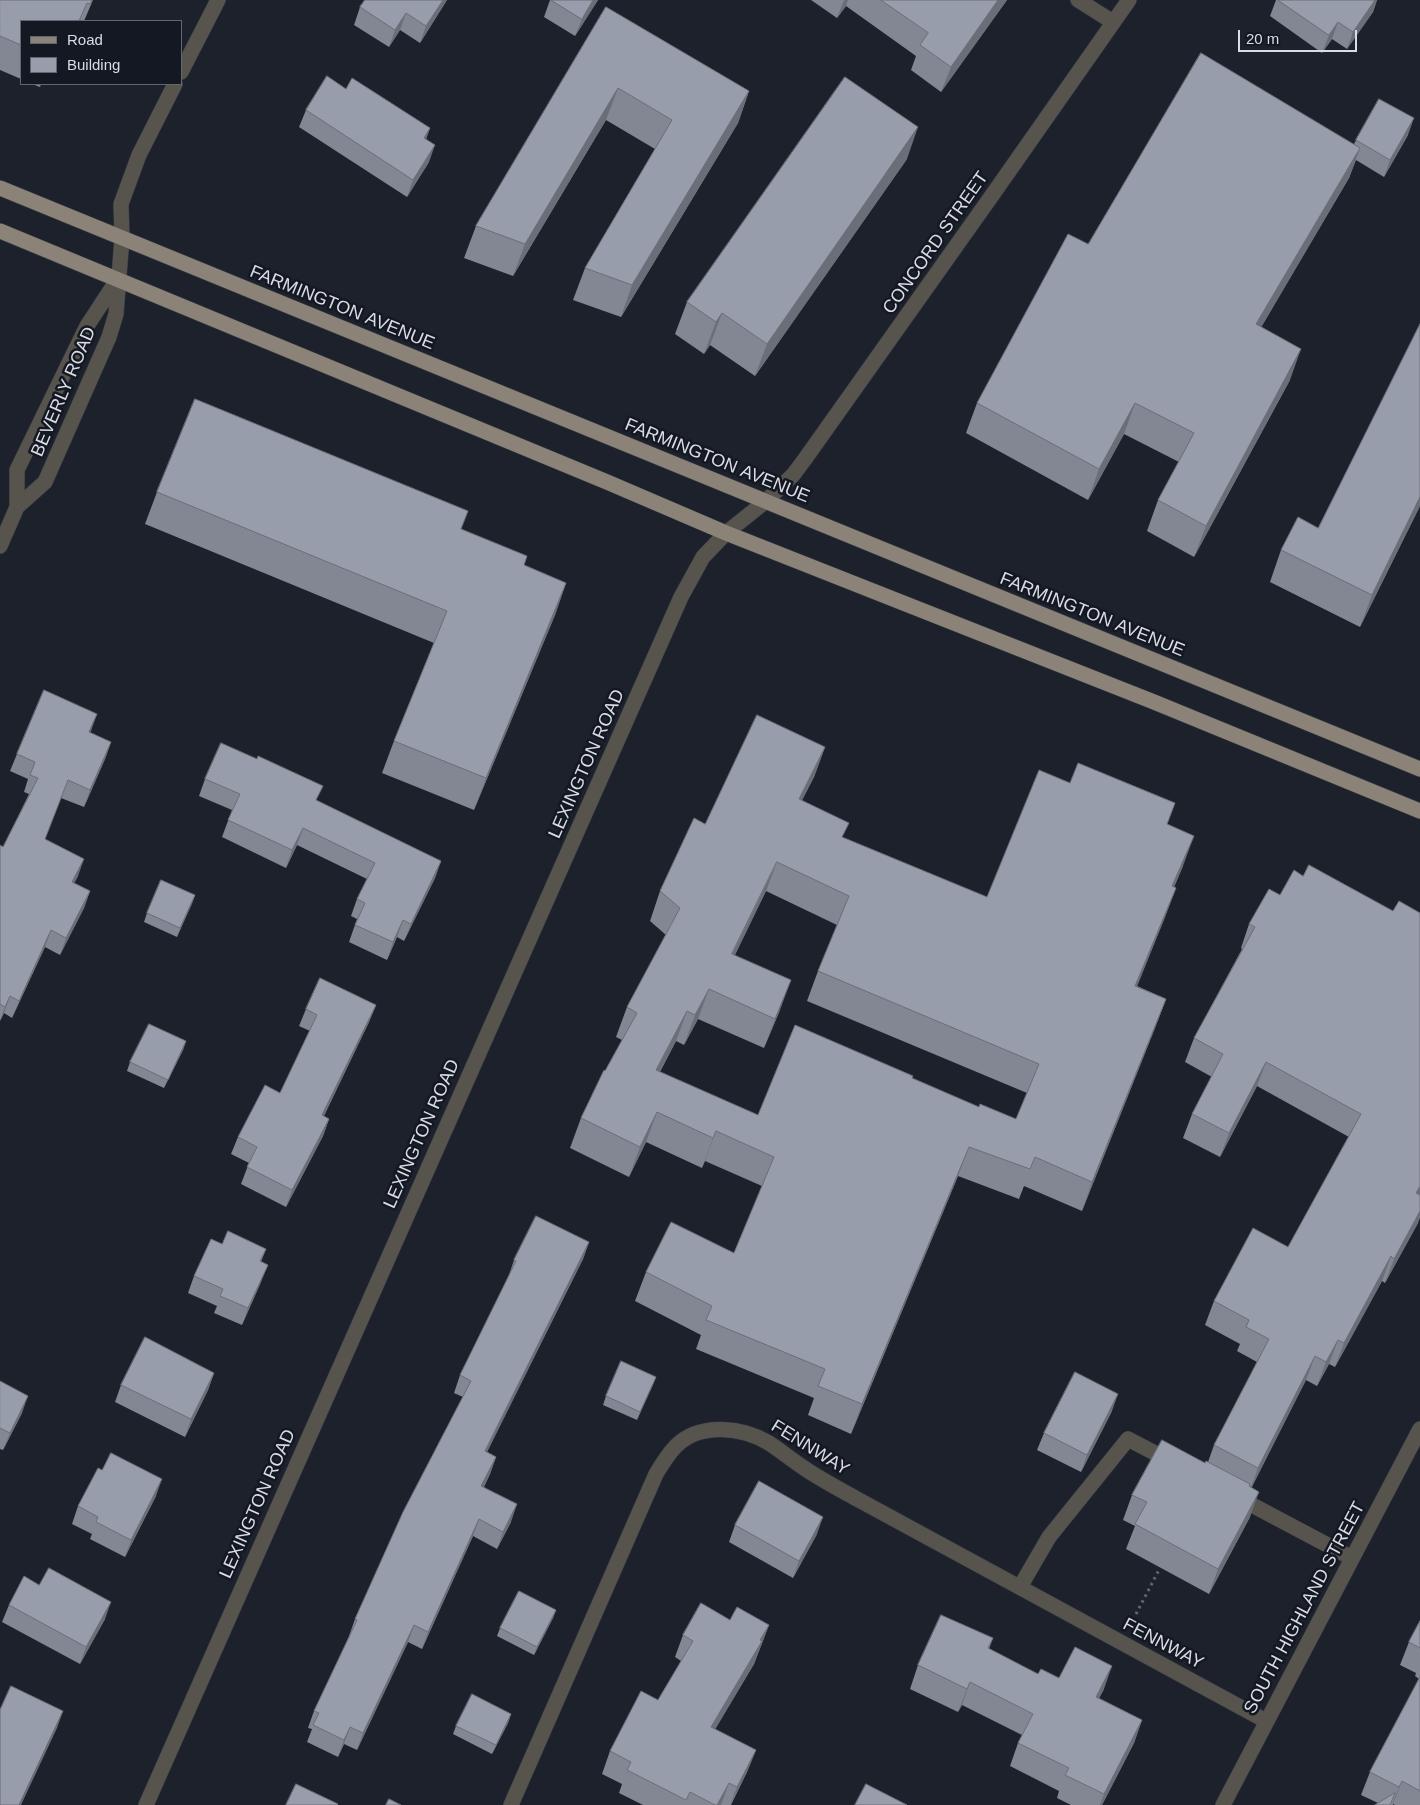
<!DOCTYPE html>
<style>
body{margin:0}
#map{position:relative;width:1420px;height:1805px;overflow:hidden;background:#1d212c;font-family:Helvetica,sans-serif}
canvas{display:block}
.legend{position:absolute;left:20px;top:20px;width:162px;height:65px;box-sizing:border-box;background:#141823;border:1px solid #636670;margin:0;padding:6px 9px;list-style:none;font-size:15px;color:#d9dce4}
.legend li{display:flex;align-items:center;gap:10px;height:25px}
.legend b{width:25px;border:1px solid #636670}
.scale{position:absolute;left:1238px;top:30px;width:119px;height:22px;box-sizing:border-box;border:2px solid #d9dce4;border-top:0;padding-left:6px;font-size:15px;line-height:18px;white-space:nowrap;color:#d9dce4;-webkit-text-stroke:4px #141823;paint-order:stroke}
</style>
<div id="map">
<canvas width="1420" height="1805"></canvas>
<ul class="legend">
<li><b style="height:6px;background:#8b8378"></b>Road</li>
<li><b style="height:14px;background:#989dab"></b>Building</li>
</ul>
<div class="scale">20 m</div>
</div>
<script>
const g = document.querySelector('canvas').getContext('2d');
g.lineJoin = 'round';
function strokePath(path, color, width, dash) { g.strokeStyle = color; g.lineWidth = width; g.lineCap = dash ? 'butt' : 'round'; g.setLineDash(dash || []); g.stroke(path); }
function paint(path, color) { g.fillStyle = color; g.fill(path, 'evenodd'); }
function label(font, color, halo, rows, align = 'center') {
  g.font = font + ' Helvetica,sans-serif'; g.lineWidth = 5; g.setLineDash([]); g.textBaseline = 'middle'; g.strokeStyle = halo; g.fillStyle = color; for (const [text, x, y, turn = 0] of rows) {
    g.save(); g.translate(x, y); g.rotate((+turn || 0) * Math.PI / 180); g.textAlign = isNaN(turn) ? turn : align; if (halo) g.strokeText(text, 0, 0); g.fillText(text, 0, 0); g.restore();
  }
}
const minor = new Path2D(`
 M 1078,0 L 1113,22
 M 181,72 L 218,0
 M 17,507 L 17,470 L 87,326 L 117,280
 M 0,546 L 17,507 L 45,482 L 109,337 L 116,314 L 122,238 L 121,204 L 139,155 L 175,84
 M 1237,1497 L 1352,1558
 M 1020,1587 L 1049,1537 L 1128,1439 L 1172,1462
 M 146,1805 L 681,597 L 703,557 L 726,533 L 766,501 L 793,475 L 805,459 L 993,194 L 1129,0
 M 511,1805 L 656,1474 C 662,1464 668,1454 676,1446 C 700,1422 742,1427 769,1443 C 781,1451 792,1460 804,1468 C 820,1479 839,1489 857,1499 L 1266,1721
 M 1223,1805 L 1420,1429`);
const major = new Path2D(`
 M 0,188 L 1420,769
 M 0,231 L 607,482 L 726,533 L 1154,702 L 1420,811`);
strokePath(minor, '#373b46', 16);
strokePath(major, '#373b46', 16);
strokePath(new Path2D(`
 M 1136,1614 L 1160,1568`), '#62656f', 3, [2.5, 4]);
strokePath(minor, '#57534d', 15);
strokePath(major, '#8b8378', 15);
paint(new Path2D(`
 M 0,0 L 93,0 L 84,21 L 21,21 L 21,79 L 0,70 Z
 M 447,0 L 420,43 L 400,30 L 389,47 L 354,25 L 360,7 Z
 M 550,0 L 598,0 L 575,36 L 544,17 Z
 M 811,0 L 1007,0 L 941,92 L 911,70 L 916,56 L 846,6 L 837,18 Z
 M 1276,0 L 1377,0 L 1373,12 L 1347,49 L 1332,39 L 1322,53 L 1270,16 Z
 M 606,7 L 749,91 L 738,123 L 621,317 L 573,300 L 585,268 L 655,149 L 606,120 L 513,276 L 464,258 L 476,226 Z
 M 32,84 L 41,84 L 40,87 Z
 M 346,89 L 430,128 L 426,139 L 429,162 L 407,197 L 299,127 L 306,110 Z
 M 1408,135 L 1384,177 L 1356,160 L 1349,178 L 1261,327 L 1290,380 L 1194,557 L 1147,531 L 1158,500 L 1179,462 L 1124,434 L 1088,500 L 966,433 L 977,403 L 1088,244 L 1354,144 L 1356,140 Z
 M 907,159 L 755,376 L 710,345 L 704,354 L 675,334 L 687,302 Z
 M 157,492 L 462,529 L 524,565 L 566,583 L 555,615 L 474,810 L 382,773 L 394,741 L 434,643 L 145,524 Z
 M 1420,506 L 1360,627 L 1270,582 L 1281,550 L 1318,528 Z
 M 90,733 L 111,742 L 105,759 L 84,807 L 61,798 L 45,839 L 78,876 L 74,883 L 90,891 L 84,908 L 60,955 L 45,947 L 12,1018 L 4,1013 L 0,1021 L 0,845 L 3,847 L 29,794 L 24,792 L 28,779 L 10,771 L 17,754 Z
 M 825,747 L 814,777 L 802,800 L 843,838 L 987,897 L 1070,783 L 1175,803 L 1167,825 L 1183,866 L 1174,887 L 1176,888 L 1165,917 L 1137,986 L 1166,999 L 1155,1028 L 1082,1211 L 1024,1186 L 1019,1199 L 958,1176 L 851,1434 L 808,1415 L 814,1398 L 696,1349 L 701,1335 L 635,1301 L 646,1272 L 734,1253 L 762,1186 L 705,1161 L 702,1168 L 646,1142 L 629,1177 L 570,1148 L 581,1118 L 622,1040 L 616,1037 L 627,1007 L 666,935 L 650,921 L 660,891 L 705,824 ZM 766,891 L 837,925 L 818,971 L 807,1001 L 1027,1093 L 1016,1119 L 979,1107 L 912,1079 L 758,1115 L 660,1072 L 676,1041 L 684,1045 L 698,1019 L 764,1048 L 780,1010 L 735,955 Z
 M 205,779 L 317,801 L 441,861 L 435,878 L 404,941 L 397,937 L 387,960 L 349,942 L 357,919 L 351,916 L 357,899 L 367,879 L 297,845 L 286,868 L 222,837 L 232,810 L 199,796 Z
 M 1303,876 L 1393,911 L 1420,913 L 1420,1193 L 1419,1195 L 1418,1223 L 1385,1283 L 1382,1281 L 1335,1367 L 1329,1364 L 1317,1386 L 1306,1380 L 1251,1488 L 1250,1517 L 1209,1594 L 1126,1549 L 1135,1526 L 1123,1520 L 1132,1495 L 1208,1462 L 1214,1445 L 1257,1362 L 1237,1351 L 1240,1344 L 1205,1325 L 1214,1301 L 1288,1247 L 1349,1137 L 1257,1086 L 1220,1157 L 1183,1138 L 1192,1114 L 1212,1077 L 1185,1062 L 1194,1038 L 1242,949 L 1241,948 L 1249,924 L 1280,895 Z
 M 195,895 L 177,937 L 144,922 L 147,913 Z
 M 376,1005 L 369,1022 L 324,1116 L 329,1119 L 323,1136 L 286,1207 L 241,1184 L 249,1163 L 231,1154 L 238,1137 L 280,1093 L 310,1031 L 299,1026 L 306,1009 Z
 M 186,1041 L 183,1050 L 164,1088 L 127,1071 L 130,1062 Z
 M 589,1242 L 583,1259 L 487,1452 L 496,1457 L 490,1474 L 484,1487 L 511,1522 L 497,1549 L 473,1536 L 422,1649 L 408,1642 L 357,1750 L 344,1744 L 338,1757 L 307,1742 L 312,1729 L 308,1728 L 314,1711 L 350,1636 L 349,1636 L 355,1619 L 463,1397 L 454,1393 L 460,1375 L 508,1278 L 514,1260 Z
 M 222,1244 L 266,1249 L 261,1262 L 261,1282 L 242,1325 L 214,1313 L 217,1306 L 188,1293 L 194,1276 Z
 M 214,1373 L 208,1390 L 185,1437 L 115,1402 L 121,1385 Z
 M 656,1377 L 637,1420 L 603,1405 L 606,1396 Z
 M 0,1381 L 22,1413 L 3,1450 L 0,1449 Z
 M 1112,1411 L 1081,1472 L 1037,1450 L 1044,1433 Z
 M 156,1496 L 125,1557 L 90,1539 L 92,1534 L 72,1524 L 78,1506 Z
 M 735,1525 L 817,1534 L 793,1578 L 729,1542 Z
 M 9,1605 L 105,1619 L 80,1664 L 2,1622 Z
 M 556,1610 L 553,1618 L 534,1655 L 497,1636 L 500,1628 Z
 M 730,1620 L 769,1625 L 754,1664 L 715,1729 L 756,1750 L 747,1772 L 731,1805 L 643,1805 L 619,1793 L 622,1784 L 602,1774 L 610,1751 L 658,1700 L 681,1661 L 675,1657 L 683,1635 Z
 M 1420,1621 L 1420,1805 L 1395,1805 L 1393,1804 L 1393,1805 L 1375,1805 L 1378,1803 L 1361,1795 L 1370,1772 L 1419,1679 L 1415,1676 L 1416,1673 L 1400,1665 L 1409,1642 Z
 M 993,1638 L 989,1649 L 1038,1674 L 1059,1678 L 1104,1689 L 1099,1698 L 1142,1720 L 1134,1743 L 1102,1805 L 1071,1805 L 1057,1798 L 1059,1791 L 1010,1766 L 1018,1743 L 1022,1735 L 962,1705 L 958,1712 L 910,1689 L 918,1665 Z
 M 511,1714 L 508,1723 L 492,1754 L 453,1734 L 456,1726 Z`), '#838793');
paint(new Path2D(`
 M 443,0 L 447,0 L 420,43 L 426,26 Z
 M 593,0 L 598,0 L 575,36 L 582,19 Z
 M 844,0 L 848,0 L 846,6 L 837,18 Z
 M 998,0 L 1007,0 L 941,92 L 951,67 Z
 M 1375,0 L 1377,0 L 1373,12 L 1347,49 L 1353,32 Z
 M 406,13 L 400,30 L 389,47 L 395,30 Z
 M 1338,22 L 1332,39 L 1322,53 L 1329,35 Z
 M 618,88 L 606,120 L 513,276 L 525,244 Z
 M 749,91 L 738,123 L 621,317 L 632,285 Z
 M 1414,118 L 1408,135 L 1384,177 L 1390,160 Z
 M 918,127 L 907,159 L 755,376 L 767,344 Z
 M 430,128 L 424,145 L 424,138 Z
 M 435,145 L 429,162 L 407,197 L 413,180 Z
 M 1360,148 L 1349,178 L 1245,355 L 1256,324 Z
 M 722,313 L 710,345 L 704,354 L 716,322 Z
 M 1301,349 L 1290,380 L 1194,557 L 1206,526 Z
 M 1135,403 L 1124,434 L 1088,500 L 1099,469 Z
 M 1420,497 L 1420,506 L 1360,627 L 1372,595 Z
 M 566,583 L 555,615 L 474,810 L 486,778 Z
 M 97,714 L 91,731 L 82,750 L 89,732 Z
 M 111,742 L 105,759 L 84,807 L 90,790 Z
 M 825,747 L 814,777 L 788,828 L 799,799 Z
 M 303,828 L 297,845 L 286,868 L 292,850 Z
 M 1194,836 L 1183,866 L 1162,916 L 1172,886 Z
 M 84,859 L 78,876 L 66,899 L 72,882 Z
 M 441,861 L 435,878 L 404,941 L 411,924 Z
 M 777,862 L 766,891 L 721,983 L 732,954 Z
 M 1176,888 L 1165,917 L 1125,1016 L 1135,986 Z
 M 90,891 L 84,908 L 60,955 L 66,938 Z
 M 195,895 L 192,904 L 177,937 L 180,928 Z
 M 403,920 L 397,937 L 387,960 L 393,942 Z
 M 51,930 L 45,947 L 12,1018 L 19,1001 Z
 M 791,980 L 780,1010 L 764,1048 L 775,1019 Z
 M 709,989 L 698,1019 L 684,1045 L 695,1015 Z
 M 10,996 L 4,1013 L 0,1021 L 5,1007 Z
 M 1166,999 L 1155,1028 L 1082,1211 L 1092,1182 Z
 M 376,1005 L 369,1022 L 316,1132 L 322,1115 Z
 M 687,1011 L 676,1041 L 645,1100 L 656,1070 Z
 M 186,1041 L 183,1050 L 164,1088 L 168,1080 Z
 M 1266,1062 L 1257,1086 L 1220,1157 L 1229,1133 Z
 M 657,1112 L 646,1142 L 629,1177 L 640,1147 Z
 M 329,1119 L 323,1136 L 286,1207 L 292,1190 Z
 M 716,1131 L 705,1161 L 702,1168 L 713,1138 Z
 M 969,1147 L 958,1176 L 851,1434 L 862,1404 Z
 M 1420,1186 L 1420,1193 L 1408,1217 L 1416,1193 Z
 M 1420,1211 L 1420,1218 L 1418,1223 L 1385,1283 L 1394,1259 Z
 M 589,1242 L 583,1259 L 479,1468 L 485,1451 Z
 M 1391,1256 L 1382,1281 L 1335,1367 L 1344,1343 Z
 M 268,1265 L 261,1282 L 242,1325 L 248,1308 Z
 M 1338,1340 L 1329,1364 L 1317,1386 L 1326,1362 Z
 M 1315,1356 L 1306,1380 L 1249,1493 L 1258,1468 Z
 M 214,1373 L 208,1390 L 185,1437 L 191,1419 Z
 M 656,1377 L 653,1385 L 637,1420 L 640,1412 Z
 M 1118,1394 L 1112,1411 L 1081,1472 L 1087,1455 Z
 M 28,1396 L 22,1413 L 3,1450 L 10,1433 Z
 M 496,1457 L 490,1474 L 475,1503 L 481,1486 Z
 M 162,1479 L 156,1496 L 125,1557 L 131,1540 Z
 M 1259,1492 L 1250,1517 L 1209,1594 L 1218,1569 Z
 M 517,1504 L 511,1522 L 497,1549 L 503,1532 Z
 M 823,1517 L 817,1534 L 793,1578 L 799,1561 Z
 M 479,1519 L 473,1536 L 422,1649 L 428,1632 Z
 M 111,1602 L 105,1619 L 80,1664 L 86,1647 Z
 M 556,1610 L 553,1618 L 534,1655 L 537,1647 Z
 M 414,1625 L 408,1642 L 357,1750 L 363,1733 Z
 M 769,1625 L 754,1664 L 703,1750 L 711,1727 Z
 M 1112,1666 L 1104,1689 L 1088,1720 L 1096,1697 Z
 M 970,1682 L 962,1705 L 958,1712 L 967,1689 Z
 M 63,1711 L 57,1728 L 21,1805 L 19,1805 Z
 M 511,1714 L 508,1723 L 492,1754 L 496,1745 Z
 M 1142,1720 L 1134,1743 L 1102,1805 L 1100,1805 L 1104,1794 Z
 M 350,1727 L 344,1744 L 338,1757 L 344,1740 Z
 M 756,1750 L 747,1772 L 730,1805 L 737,1787 Z
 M 1402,1781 L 1393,1804 L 1392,1805 L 1399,1787 Z
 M 729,1783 L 721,1805 L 717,1805 Z`), '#6a6e78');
const building = new Path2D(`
 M 0,0 L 92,0 L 90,4 L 87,3 L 79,21 L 21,21 L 21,45 L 0,36 Z
 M 365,0 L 443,0 L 426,26 L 406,13 L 395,30 L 360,7 Z
 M 551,0 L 593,0 L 582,19 Z
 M 881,0 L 998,0 L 951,67 L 920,45 L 928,33 Z
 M 1278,0 L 1375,0 L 1353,32 L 1338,22 L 1329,35 Z
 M 606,7 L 749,91 L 632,285 L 585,268 L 672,120 L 618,88 L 525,244 L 476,226 Z
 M 1201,53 L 1360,148 L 1256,324 L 1301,349 L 1206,526 L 1158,500 L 1194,433 L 1135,403 L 1099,469 L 977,403 L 1068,234 L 1088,244 Z
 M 327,76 L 346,89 L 352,78 L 430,128 L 424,138 L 435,145 L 413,180 L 306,110 Z
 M 845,77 L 918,127 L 767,344 L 722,313 L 716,322 L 687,302 Z
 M 1379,99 L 1414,118 L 1390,160 L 1356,140 Z
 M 1420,324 L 1420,497 L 1372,595 L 1281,550 L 1298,517 L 1318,528 Z
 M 195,399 L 468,511 L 461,529 L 527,556 L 524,565 L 566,583 L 486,778 L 394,741 L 447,611 L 157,492 Z
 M 44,690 L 97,714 L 89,732 L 111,742 L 90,790 L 68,780 L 45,839 L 84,859 L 72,882 L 90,891 L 66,938 L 51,930 L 19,1001 L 10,996 L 5,1007 L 0,1004 L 0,845 L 3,847 L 38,778 L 30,775 L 35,762 L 17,754 Z
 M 757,715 L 825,747 L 799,799 L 849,823 L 842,837 L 987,897 L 1039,770 L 1070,783 L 1078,763 L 1175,803 L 1167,824 L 1194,836 L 1172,886 L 1176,888 L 1135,986 L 1166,999 L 1092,1182 L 1035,1157 L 1030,1169 L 969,1147 L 862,1404 L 818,1386 L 825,1369 L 706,1320 L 712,1306 L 646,1272 L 671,1222 L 734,1253 L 774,1157 L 716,1131 L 713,1138 L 657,1112 L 640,1147 L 581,1118 L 604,1070 L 605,1071 L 637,1013 L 627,1007 L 680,908 L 660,891 L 694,818 L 705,824 ZM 777,862 L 849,896 L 818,971 L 1039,1064 L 1016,1119 L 980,1104 L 979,1107 L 912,1078 L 913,1076 L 795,1025 L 758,1115 L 656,1070 L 687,1011 L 695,1015 L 709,989 L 775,1019 L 791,980 L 732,954 Z
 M 221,743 L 257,759 L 258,756 L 323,786 L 316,800 L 441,861 L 411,924 L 403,920 L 393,942 L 355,925 L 365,903 L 357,899 L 375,863 L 303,828 L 292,850 L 228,820 L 240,794 L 205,779 Z
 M 1309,865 L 1393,911 L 1399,901 L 1420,913 L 1420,1186 L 1416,1193 L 1420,1195 L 1420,1211 L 1394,1259 L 1391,1256 L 1344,1343 L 1338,1340 L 1326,1362 L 1315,1356 L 1258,1468 L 1214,1445 L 1269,1339 L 1246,1327 L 1249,1320 L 1214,1301 L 1253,1228 L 1288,1247 L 1361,1114 L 1266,1062 L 1229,1133 L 1192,1114 L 1223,1054 L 1194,1038 L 1255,927 L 1249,924 L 1269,889 L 1280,895 L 1294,870 L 1303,876 Z
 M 161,880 L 195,895 L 180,928 L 147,913 Z
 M 320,978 L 376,1005 L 322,1115 L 329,1119 L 292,1190 L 247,1167 L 257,1147 L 238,1137 L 265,1085 L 280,1093 L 317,1015 L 306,1009 Z
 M 149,1024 L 186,1041 L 168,1080 L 130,1062 Z
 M 536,1216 L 589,1242 L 485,1451 L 496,1457 L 481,1486 L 517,1504 L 503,1532 L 479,1519 L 428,1632 L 414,1625 L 363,1733 L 350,1727 L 344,1740 L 313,1725 L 319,1713 L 314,1711 L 357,1620 L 355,1619 L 403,1512 L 471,1381 L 460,1375 L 516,1261 L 514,1260 Z
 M 228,1231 L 266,1249 L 260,1261 L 268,1265 L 248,1308 L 220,1296 L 223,1289 L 194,1276 L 211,1239 L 222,1244 Z
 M 145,1337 L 214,1373 L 191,1419 L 121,1385 Z
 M 621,1361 L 656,1377 L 640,1412 L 606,1396 Z
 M 1075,1372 L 1118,1394 L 1087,1455 L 1044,1433 Z
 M 0,1381 L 28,1396 L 10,1433 L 0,1428 Z
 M 1162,1440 L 1205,1463 L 1206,1461 L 1250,1484 L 1249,1486 L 1259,1492 L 1218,1569 L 1135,1524 L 1147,1502 L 1132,1495 Z
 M 111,1453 L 162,1479 L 131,1540 L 96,1522 L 98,1517 L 78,1506 L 98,1468 L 102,1470 Z
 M 759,1481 L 823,1517 L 799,1561 L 735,1525 Z
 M 49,1568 L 111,1602 L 86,1647 L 9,1605 L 24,1576 L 39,1585 Z
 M 519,1591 L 556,1610 L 537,1647 L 500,1628 Z
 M 701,1603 L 730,1620 L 737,1607 L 769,1625 L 760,1640 L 762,1641 L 711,1727 L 756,1750 L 737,1787 L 729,1783 L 717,1805 L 715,1805 L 690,1792 L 686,1800 L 627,1770 L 631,1762 L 610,1751 L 641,1691 L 658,1700 L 693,1641 L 683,1635 Z
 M 941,1615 L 993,1638 L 988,1648 L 1038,1674 L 1041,1669 L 1059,1678 L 1075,1647 L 1112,1666 L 1096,1697 L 1142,1720 L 1104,1794 L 1065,1775 L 1069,1768 L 1018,1743 L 1033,1714 L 970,1682 L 967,1689 L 918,1665 Z
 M 1420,1621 L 1420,1648 L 1409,1642 Z
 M 1420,1677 L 1420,1791 L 1402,1781 L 1399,1787 L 1370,1772 Z
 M 11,1686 L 63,1711 L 19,1805 L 0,1805 L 0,1710 Z
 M 472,1694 L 511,1714 L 496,1745 L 456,1726 Z
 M 296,1784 L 338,1804 L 337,1805 L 286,1805 Z
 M 866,1784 L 907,1805 L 855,1805 Z
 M 1395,1793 L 1390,1805 L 1375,1805 Z
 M 389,1799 L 401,1805 L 386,1805 Z`);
paint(building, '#989dab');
strokePath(building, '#6a6e78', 1);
label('18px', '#d9dce4', '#141823', [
 ["CONCORD STREET",936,243,-55],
 ["FARMINGTON AVENUE",342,308,22],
 ["BEVERLY ROAD",64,392,-67],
 ["FARMINGTON AVENUE",717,461,22],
 ["FARMINGTON AVENUE",1092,615,22],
 ["LEXINGTON ROAD",587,764,-66],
 ["LEXINGTON ROAD",422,1134,-66],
 ["FENNWAY",810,1448,32],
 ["LEXINGTON ROAD",258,1504,-66],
 ["SOUTH HIGHLAND STREET",1305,1608,-62],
 ["FENNWAY",1163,1644,28]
]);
</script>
